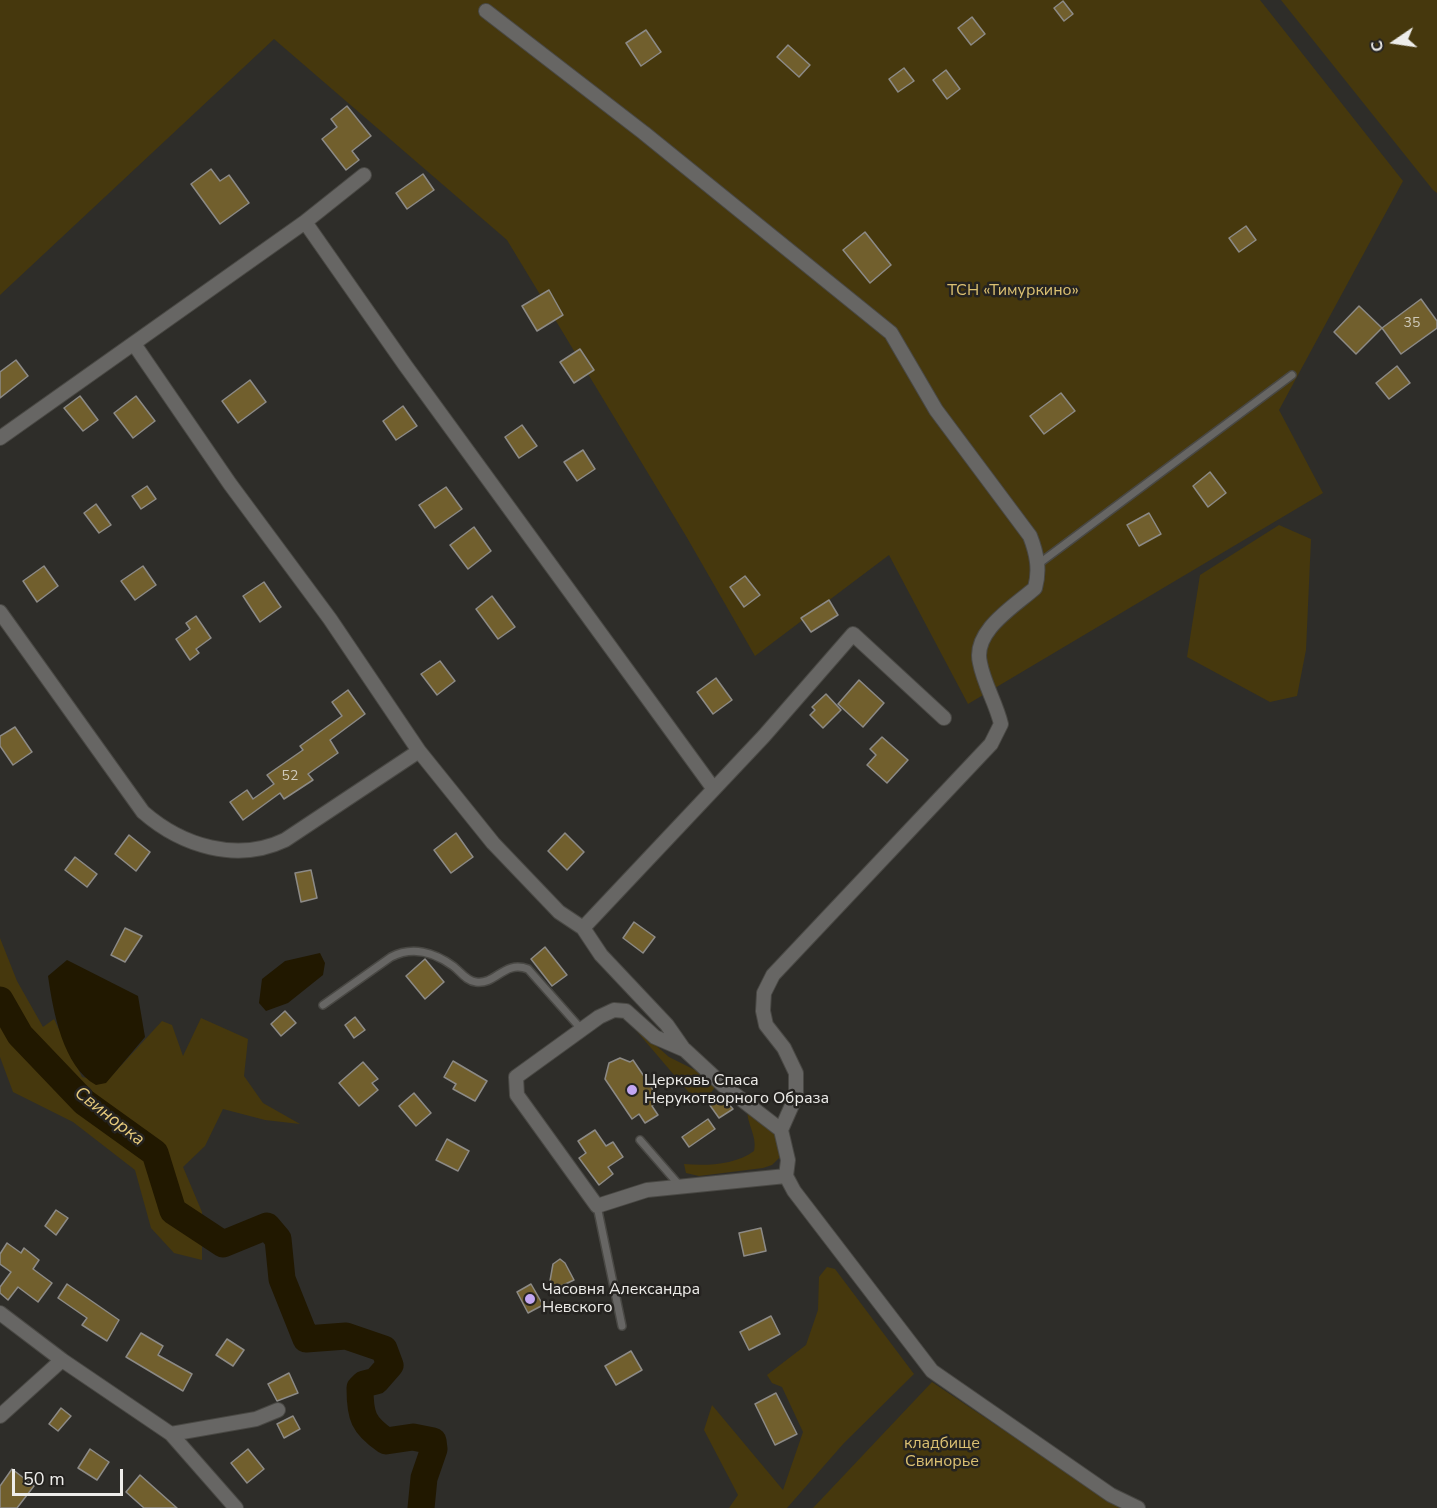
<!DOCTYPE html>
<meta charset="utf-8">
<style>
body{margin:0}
#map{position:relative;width:1437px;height:1508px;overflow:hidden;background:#2e2d29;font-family:"Nunito Sans",sans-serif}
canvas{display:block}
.north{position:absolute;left:1365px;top:12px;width:60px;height:60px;-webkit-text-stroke:4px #252320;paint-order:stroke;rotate:257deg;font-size:16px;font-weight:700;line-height:24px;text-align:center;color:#eeedea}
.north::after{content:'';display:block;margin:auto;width:21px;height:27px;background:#eeedea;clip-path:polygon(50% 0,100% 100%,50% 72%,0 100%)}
.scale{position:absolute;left:12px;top:1469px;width:111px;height:27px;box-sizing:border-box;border:3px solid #eeedea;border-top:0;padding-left:8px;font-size:18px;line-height:21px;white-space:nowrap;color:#eeedea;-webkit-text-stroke:4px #252320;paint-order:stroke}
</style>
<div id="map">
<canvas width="1437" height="1508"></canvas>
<div class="north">С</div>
<div class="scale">50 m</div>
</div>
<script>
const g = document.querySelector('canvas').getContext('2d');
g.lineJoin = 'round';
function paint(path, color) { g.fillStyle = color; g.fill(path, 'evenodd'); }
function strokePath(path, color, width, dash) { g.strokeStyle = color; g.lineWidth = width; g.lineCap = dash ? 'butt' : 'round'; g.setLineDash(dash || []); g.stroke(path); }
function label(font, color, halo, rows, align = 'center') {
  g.font = font + ' "Nunito Sans",sans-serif'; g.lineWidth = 5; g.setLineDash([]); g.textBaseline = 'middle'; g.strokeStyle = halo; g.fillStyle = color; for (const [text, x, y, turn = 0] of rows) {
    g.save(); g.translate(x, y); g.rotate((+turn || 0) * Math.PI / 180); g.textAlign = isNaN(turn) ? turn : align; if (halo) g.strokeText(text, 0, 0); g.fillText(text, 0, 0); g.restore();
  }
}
paint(new Path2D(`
 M 0,0 L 1260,0 L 1403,181 L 1279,410 L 1323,493 L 968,704 L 889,555 L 755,656 L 686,536 L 507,240 L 274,39 L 0,295 Z
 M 1281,0 L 1437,0 L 1437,193 L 1433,190 Z
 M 1279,525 L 1311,539 L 1306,650 L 1297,696 L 1270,702 L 1187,657 L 1200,575 Z
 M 0,938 L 17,981 L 43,1027 L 54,1019 L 82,1077 L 106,1082 L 162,1021 L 172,1025 L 183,1056 L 201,1018 L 248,1039 L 244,1076 L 263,1103 L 300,1124 L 265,1120 L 223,1109 L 205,1146 L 183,1167 L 202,1212 L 202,1260 L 174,1253 L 151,1228 L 135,1170 L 73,1122 L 13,1092 L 0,1057 Z
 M 628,1021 L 669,1057 L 709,1077 L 715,1087 C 709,1097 703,1098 692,1096 Z
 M 748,1105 L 778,1138 L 781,1156 L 772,1165 L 763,1168 L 699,1176 L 686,1173 L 684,1164 C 706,1166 735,1165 754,1151 C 758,1135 744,1121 748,1105 Z
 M 827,1267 L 835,1269 L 914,1374 L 844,1443 L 787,1508 L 729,1508 L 738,1495 L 704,1430 L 712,1405 L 783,1490 L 803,1432 L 782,1387 L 772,1383 L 767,1375 L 806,1345 L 818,1310 L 819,1277 Z
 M 932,1382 L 1106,1499 L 1121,1508 L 813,1508 Z`), '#46380d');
paint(new Path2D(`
 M 320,953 L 325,963 L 323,975 L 288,1003 L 266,1011 L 259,1003 L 262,979 L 285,961 Z
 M 67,960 L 138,996 L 145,1037 L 106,1083 L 96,1085 C 63,1067 53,1011 48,976 Z`), '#211800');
strokePath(new Path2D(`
 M 0,1000 L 20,1035 L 84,1102 L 155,1153 L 173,1211 L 223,1244 L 267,1226 L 278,1239 L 282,1279 L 306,1339 L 346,1336 L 384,1349 L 390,1365 L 376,1381 L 364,1384 L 360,1388 C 360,1416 363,1425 386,1441 L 413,1437 L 433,1441 L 434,1449 L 424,1478 L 421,1508`), '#211800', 27);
const building = new Path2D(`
 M 1063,1 L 1073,14 L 1064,21 L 1054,8 Z
 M 972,17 L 985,34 L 971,45 L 958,28 Z
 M 646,30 L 661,52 L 641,66 L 626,43 Z
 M 788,45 L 810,65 L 799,77 L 777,57 Z
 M 904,68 L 914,81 L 898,92 L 889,79 Z
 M 946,70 L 960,89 L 947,99 L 933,80 Z
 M 347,106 L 371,136 L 352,151 L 359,160 L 346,170 L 322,139 L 337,127 L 331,119 Z
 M 211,169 L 220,181 L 229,175 L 249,203 L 220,224 L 191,184 Z
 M 423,174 L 434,190 L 407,209 L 396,193 Z
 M 1246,226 L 1256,240 L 1239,252 L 1229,238 Z
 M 865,232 L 891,265 L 870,283 L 843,250 Z
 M 549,290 L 563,315 L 537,331 L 522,306 Z
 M 1421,299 L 1437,321 L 1437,328 L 1401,354 L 1382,328 Z
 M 1359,306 L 1382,328 L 1356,354 L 1334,332 Z
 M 580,349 L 594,370 L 574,383 L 560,362 Z
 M 16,360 L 28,376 L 0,398 L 0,372 Z
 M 1397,366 L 1410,383 L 1389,399 L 1376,383 Z
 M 250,380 L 266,402 L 238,423 L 222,401 Z
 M 1061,393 L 1075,411 L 1044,434 L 1030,416 Z
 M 80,396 L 98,420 L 83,431 L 64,408 Z
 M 136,396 L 155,421 L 133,438 L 114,413 Z
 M 403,406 L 417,426 L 396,440 L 383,421 Z
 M 522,425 L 537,446 L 519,458 L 505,437 Z
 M 583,450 L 595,469 L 577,481 L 564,462 Z
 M 1210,472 L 1226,493 L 1208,507 L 1193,486 Z
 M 147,486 L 156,499 L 141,509 L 132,496 Z
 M 446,487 L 462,509 L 435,528 L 419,505 Z
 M 96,504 L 111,525 L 99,533 L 84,513 Z
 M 1149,513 L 1161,534 L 1139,546 L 1127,525 Z
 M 474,527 L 491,551 L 468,569 L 450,545 Z
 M 44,566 L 58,586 L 37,602 L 23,581 Z
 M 143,566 L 156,585 L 135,600 L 121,581 Z
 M 745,576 L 760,595 L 744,607 L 730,587 Z
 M 264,582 L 281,607 L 260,622 L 243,596 Z
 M 492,596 L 515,627 L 498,639 L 476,609 Z
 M 829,600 L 838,615 L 811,632 L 801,618 Z
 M 196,616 L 211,638 L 196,649 L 199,653 L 190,660 L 176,639 L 190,629 L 186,623 Z
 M 440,661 L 455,681 L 437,695 L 421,674 Z
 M 716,678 L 732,700 L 713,714 L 697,692 Z
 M 859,680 L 884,703 L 863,727 L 838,704 Z
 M 348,690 L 365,714 L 330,740 L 338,753 L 308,774 L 313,780 L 284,799 L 280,793 L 243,820 L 230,802 L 247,790 L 253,799 L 274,784 L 267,775 L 303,750 L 300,746 L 342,716 L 332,702 Z
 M 826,694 L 841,710 L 823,728 L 810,715 L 815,710 L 812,707 Z
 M 15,727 L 32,752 L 13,765 L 0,746 L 0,736 Z
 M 882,737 L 908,760 L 887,783 L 867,765 L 876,755 L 870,749 Z
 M 456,833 L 473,857 L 451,873 L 434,850 Z
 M 565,833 L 584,852 L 567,870 L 548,851 Z
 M 129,835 L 150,852 L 136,871 L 115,854 Z
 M 75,857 L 97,874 L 87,887 L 65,870 Z
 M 311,870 L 317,898 L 301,902 L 295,873 Z
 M 634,922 L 655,937 L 643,953 L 623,938 Z
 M 125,928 L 142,936 L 125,962 L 111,955 Z
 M 545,947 L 567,975 L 552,986 L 531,959 Z
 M 425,959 L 444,982 L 425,999 L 406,976 Z
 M 285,1011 L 296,1023 L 281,1036 L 271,1024 Z
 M 355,1017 L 365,1030 L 354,1038 L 345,1025 Z
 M 620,1058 L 630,1062 L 633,1060 L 660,1100 L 652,1106 L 658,1115 L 645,1123 L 639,1114 L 632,1119 L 605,1079 L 609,1063 Z
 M 453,1061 L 487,1081 L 475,1101 L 453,1089 L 456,1084 L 444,1077 Z
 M 363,1062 L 378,1079 L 372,1083 L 378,1090 L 359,1106 L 339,1083 Z
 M 414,1093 L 431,1113 L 416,1126 L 399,1106 Z
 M 721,1095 L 733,1109 L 719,1118 L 709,1104 Z
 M 708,1119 L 715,1129 L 689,1147 L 682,1137 Z
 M 595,1130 L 606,1146 L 613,1142 L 623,1157 L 608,1167 L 613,1174 L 599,1185 L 579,1158 L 586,1153 L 578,1141 Z
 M 447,1139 L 469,1151 L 458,1171 L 436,1160 Z
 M 56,1210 L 68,1218 L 56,1235 L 45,1226 Z
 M 761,1228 L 766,1251 L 744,1256 L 739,1233 Z
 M 7,1243 L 21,1253 L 24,1248 L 39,1260 L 33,1269 L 52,1283 L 38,1302 L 18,1287 L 8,1300 L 0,1293 L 0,1287 L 11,1272 L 0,1264 L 0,1254 Z
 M 560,1259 L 565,1263 L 574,1280 L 548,1292 L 553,1264 Z
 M 67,1284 L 119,1320 L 107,1341 L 82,1325 L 87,1318 L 58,1298 Z
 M 531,1284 L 543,1305 L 528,1313 L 517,1292 Z
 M 771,1316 L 780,1334 L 749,1350 L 740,1332 Z
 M 141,1333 L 163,1346 L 158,1355 L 192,1374 L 183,1391 L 126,1357 Z
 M 227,1339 L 244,1350 L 233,1366 L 216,1355 Z
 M 631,1351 L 642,1370 L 616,1385 L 605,1366 Z
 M 289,1373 L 298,1393 L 277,1401 L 268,1384 Z
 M 776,1393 L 797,1434 L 775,1445 L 755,1404 Z
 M 61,1408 L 71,1416 L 58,1431 L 49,1424 Z
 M 293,1416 L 300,1429 L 284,1438 L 277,1424 Z
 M 90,1449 L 109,1462 L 97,1480 L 78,1468 Z
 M 248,1449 L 264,1469 L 247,1483 L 231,1463 Z
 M 12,1469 L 34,1486 L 17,1508 L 0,1508 L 0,1486 Z
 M 140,1475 L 177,1508 L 144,1508 L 126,1492 Z`);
paint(building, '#715f2d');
strokePath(building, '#8c8a86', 1.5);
const service = new Path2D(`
 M 1037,565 L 1292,375
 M 323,1005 L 391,957 C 412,946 434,952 453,966 C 460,971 466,981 476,982 C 496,985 504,960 528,969 L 583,1031
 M 640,1140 L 680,1186
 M 597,1206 L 622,1326`);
const minor = new Path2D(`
 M 486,11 L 644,133 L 891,333 L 936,410 L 1030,536 C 1037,554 1040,570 1035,588 C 1015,606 972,631 980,663 C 984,684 996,703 1001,724 L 991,744 L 773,975 L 764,993 L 763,1011 L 766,1025 L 784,1048 L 796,1073 L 796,1096 L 781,1130
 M 305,222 L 405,365 L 713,788
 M 134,344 L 230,484 L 330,619 L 419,751 L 493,843 L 559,912 L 583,928 L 601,955 L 667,1025 L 683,1048
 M 0,438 L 305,222 L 364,175
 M 0,612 L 143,812 C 182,846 237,863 285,840 L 419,751
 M 583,928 L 764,736 L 853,634 L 944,718
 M 786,1176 L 647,1190 L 597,1206 L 517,1095 L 516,1077 L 599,1017 L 614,1010 L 626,1011 L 655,1037 L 685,1050 L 724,1086 L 781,1130 L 788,1160 L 786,1176 L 794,1191 L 932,1371 L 1111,1495 L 1138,1508
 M 0,1313 L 62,1360 L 171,1434 L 236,1508
 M 0,1416 L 62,1360
 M 171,1434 L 256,1419 L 278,1410`);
strokePath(service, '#494844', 10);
strokePath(minor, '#494844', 16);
strokePath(service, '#676664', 7);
strokePath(minor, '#676664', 14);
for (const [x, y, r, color] of [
 [632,1090,6,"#c3a7f2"],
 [530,1299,6,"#c3a7f2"]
]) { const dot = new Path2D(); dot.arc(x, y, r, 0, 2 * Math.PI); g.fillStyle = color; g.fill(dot); strokePath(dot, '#252320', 2); }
label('14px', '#cfcabb', null, [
 ["35",1412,324],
 ["52",290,777]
]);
label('16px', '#dbc072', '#252320', [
 ["ТСН «Тимуркино»",1013,291],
 ["кладбище",942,1444],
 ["Свинорье",942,1462]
]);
label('16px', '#eeedea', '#252320', [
 ["Церковь Спаса",644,1081],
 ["Нерукотворного Образа",644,1099],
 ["Часовня Александра",542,1290],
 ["Невского",542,1308]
], 'left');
label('italic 18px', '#e6ca7c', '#252320', [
 ["Свинорка",109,1117,38]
]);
</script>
